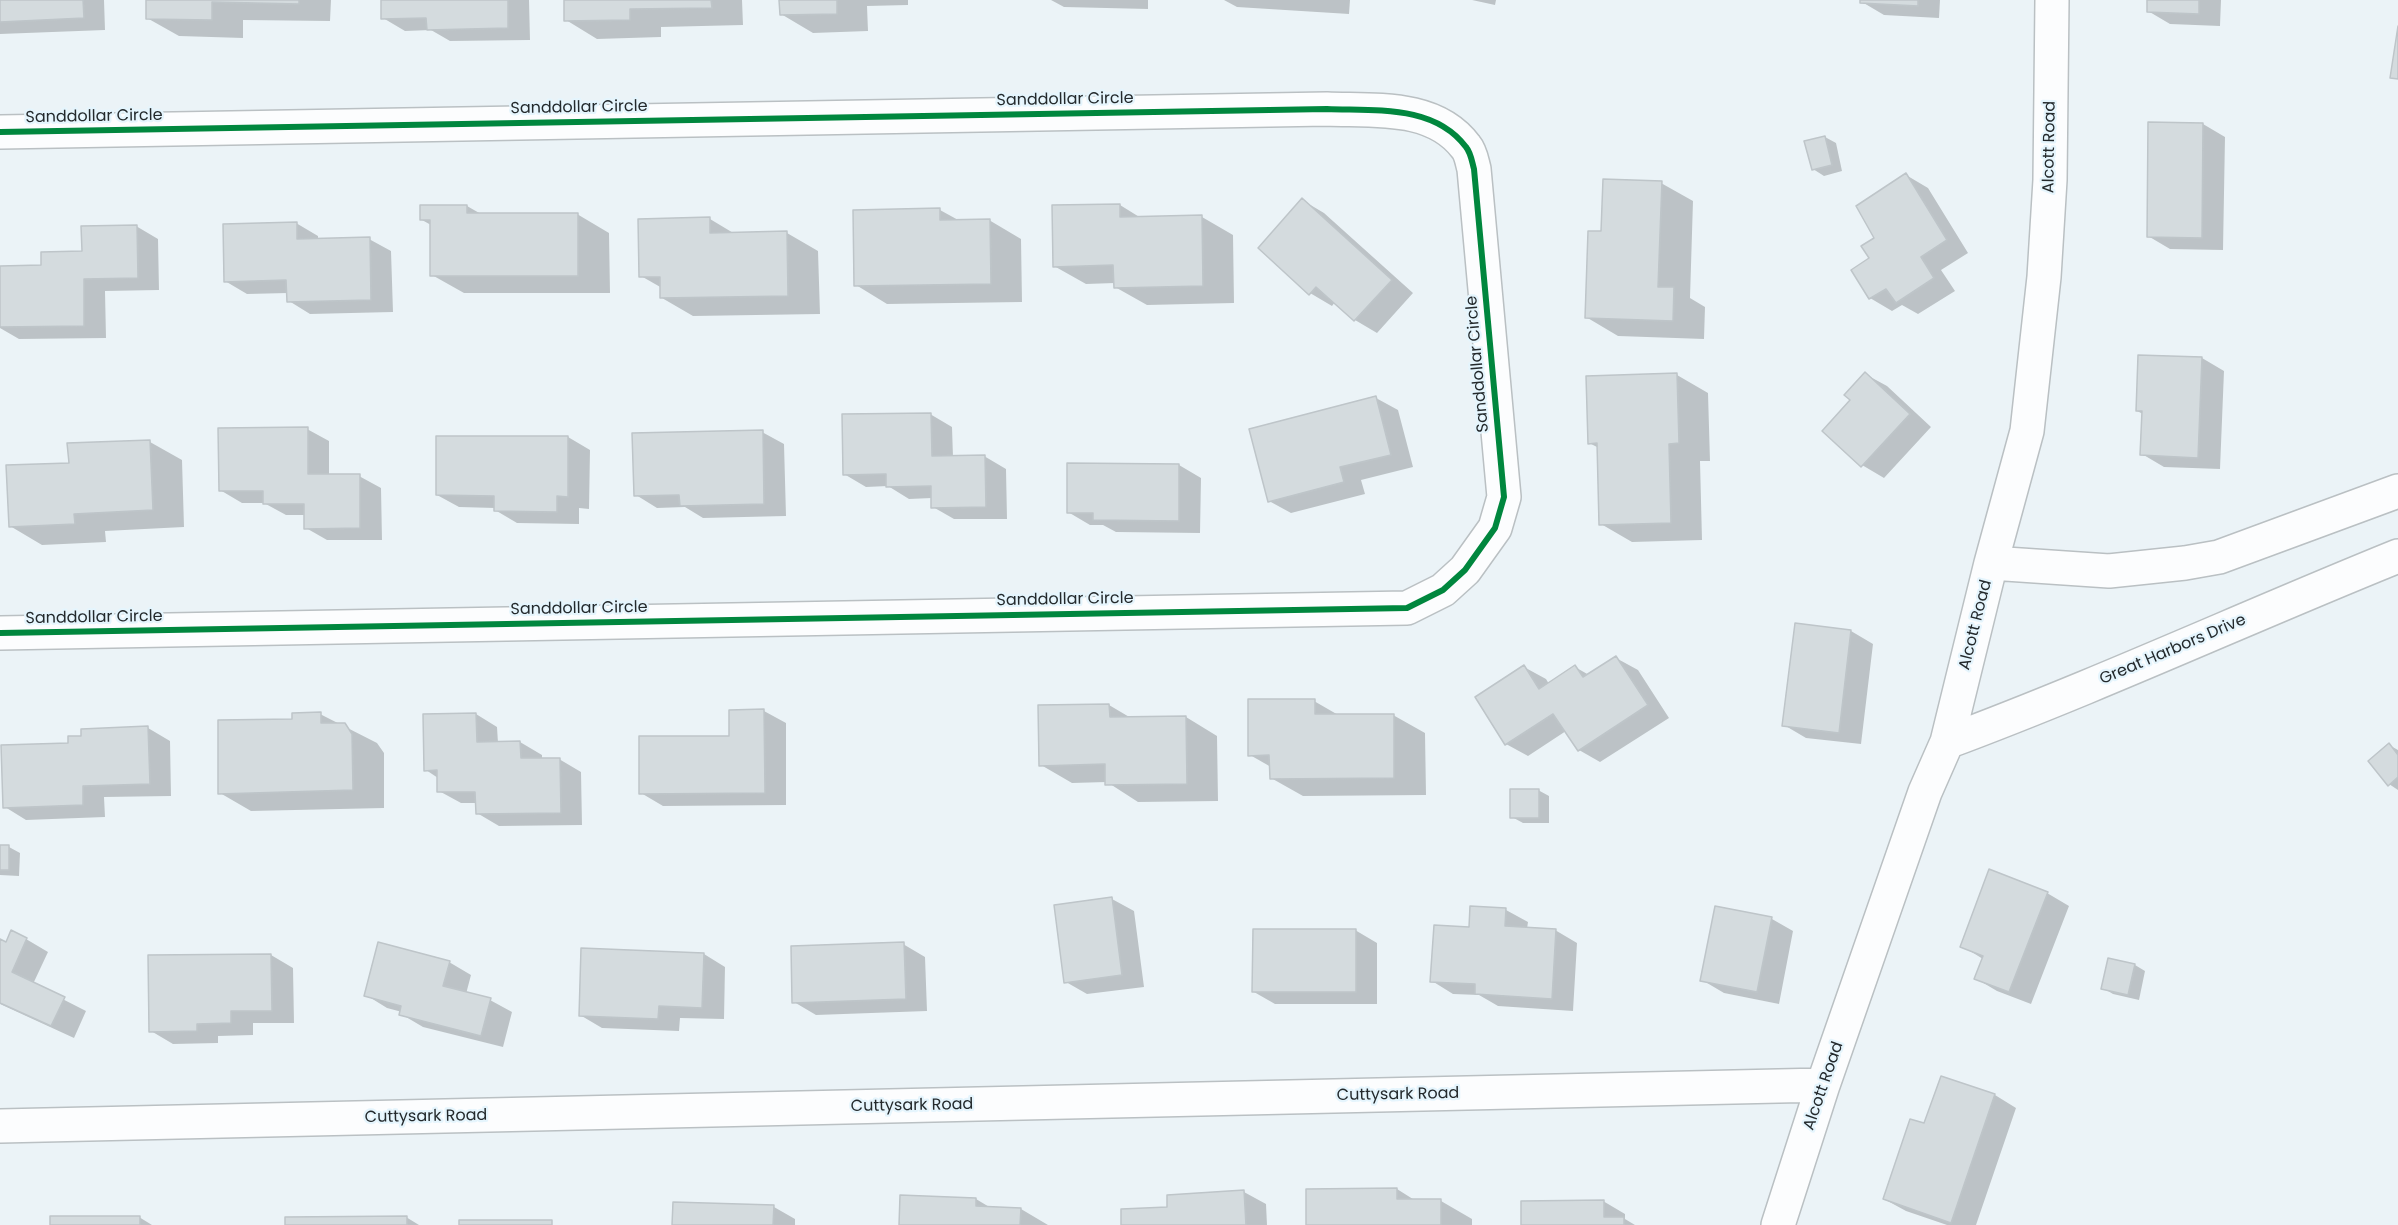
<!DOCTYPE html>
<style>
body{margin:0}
canvas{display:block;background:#ebf3f7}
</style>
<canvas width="2398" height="1225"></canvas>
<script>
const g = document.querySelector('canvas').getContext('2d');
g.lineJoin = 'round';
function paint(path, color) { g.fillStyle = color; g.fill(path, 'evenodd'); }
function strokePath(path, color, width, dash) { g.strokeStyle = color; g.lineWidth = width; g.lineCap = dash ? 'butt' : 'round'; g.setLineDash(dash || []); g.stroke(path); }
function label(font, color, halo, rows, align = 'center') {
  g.font = font + ' Poppins,sans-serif'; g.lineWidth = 4.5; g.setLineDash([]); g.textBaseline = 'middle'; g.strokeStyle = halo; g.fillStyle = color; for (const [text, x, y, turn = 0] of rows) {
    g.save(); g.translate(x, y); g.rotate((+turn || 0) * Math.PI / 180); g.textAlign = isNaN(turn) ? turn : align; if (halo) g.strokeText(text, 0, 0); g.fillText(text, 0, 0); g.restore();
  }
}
paint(new Path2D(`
 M 0,0 L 104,0 L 105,30 L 0,34 Z
 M 148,0 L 331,0 L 330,21 L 243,20 L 243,38 L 179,36 L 147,18 Z
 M 383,0 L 529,0 L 530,40 L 450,41 L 431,30 L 405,31 L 383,18 Z
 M 565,0 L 742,0 L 743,25 L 661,27 L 661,37 L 597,39 L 566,20 Z
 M 781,0 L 908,0 L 908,5 L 867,6 L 868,31 L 813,33 L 781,14 Z
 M 1051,0 L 1148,0 L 1148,9 L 1064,7 Z
 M 1224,0 L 1350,0 L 1349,14 L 1237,7 Z
 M 1472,0 L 1496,0 L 1495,5 Z
 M 1862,0 L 1940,0 L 1939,18 L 1884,15 L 1862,2 Z
 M 2148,0 L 2221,0 L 2220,26 L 2170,24 L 2148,11 Z
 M 2150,123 L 2203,124 L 2225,137 L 2223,250 L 2170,249 L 2148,236 Z
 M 1825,137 L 1836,143 L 1842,171 L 1824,176 L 1813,169 Z
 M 1906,175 L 1928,188 L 1968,253 L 1941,270 L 1955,291 L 1918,314 L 1902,305 L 1892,311 L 1870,298 L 1853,270 L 1871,259 L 1876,238 Z
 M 1661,183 L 1693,201 L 1690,298 L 1705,307 L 1704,339 L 1618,336 L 1586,317 L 1602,233 Z
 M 1302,200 L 1324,213 L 1413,293 L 1377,333 L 1355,320 L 1335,302 L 1332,306 L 1310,293 Z
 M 1120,205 L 1141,218 L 1202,217 L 1233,235 L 1234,303 L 1147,305 L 1115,287 L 1115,283 L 1086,284 L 1054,266 Z
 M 422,206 L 467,206 L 481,214 L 577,214 L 609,233 L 610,293 L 464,293 L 432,275 L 431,225 L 422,220 Z
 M 940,210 L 960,221 L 989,220 L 1021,239 L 1022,302 L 887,304 L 856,285 Z
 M 710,219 L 735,234 L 787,233 L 818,251 L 820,314 L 693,316 L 662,298 L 662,288 L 641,276 Z
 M 296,223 L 318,236 L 318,240 L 369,239 L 391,251 L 393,312 L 310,314 L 289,301 L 288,293 L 247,294 L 225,281 Z
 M 136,226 L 158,239 L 159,290 L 105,291 L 106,338 L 19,339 L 0,328 L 0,267 L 42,267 L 83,252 Z
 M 2202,358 L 2224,371 L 2220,469 L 2164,467 L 2142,454 L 2143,414 L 2137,411 Z
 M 1865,374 L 1887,386 L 1931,427 L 1884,478 L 1862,465 L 1852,400 Z
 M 1677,375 L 1708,393 L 1710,461 L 1700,461 L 1702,540 L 1632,542 L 1601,524 L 1599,448 L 1589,443 Z
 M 1376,398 L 1398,410 L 1413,467 L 1361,480 L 1365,494 L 1291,513 L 1269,501 Z
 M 930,414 L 952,427 L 953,457 L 984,456 L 1006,469 L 1007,519 L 954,519 L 933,507 L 932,498 L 909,499 L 888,486 L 866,487 L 844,474 Z
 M 307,429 L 329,441 L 329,476 L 359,476 L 381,488 L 382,540 L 327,540 L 306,528 L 305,515 L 286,515 L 264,503 L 242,503 L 220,490 Z
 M 762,432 L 784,444 L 786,516 L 703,518 L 685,507 L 657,508 L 636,495 Z
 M 568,437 L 590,450 L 589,509 L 579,508 L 579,524 L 517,523 L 495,510 L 495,508 L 459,507 L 437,495 Z
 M 150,442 L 182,460 L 184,527 L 105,531 L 106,542 L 42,545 L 10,526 L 70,464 L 69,445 Z
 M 1179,465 L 1201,478 L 1200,533 L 1116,532 L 1103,525 L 1090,525 L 1068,512 Z
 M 1851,631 L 1873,644 L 1861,744 L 1806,738 L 1784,725 Z
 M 1616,658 L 1638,670 L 1669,718 L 1600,762 L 1579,750 L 1566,731 L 1528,756 L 1506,744 L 1524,667 L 1546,679 L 1549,684 L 1575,667 L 1589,675 Z
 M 1314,701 L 1340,716 L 1393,715 L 1425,733 L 1426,795 L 1303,796 L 1271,778 L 1271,767 L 1250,755 Z
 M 1109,705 L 1131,718 L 1186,717 L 1217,736 L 1218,801 L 1138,802 L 1107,782 L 1072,783 L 1041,765 Z
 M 730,711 L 764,711 L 786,723 L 786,805 L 663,806 L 641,793 L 731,737 Z
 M 320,714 L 377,743 L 384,753 L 384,808 L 251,811 L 220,793 L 294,720 Z
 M 476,714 L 497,727 L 498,743 L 520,742 L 542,755 L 542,759 L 559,759 L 581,772 L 582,825 L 499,826 L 477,813 L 477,803 L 461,803 L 439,791 L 438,778 L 426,770 Z
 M 148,728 L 170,741 L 171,796 L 104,797 L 105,817 L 26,820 L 5,807 L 69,745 Z
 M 2389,745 L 2398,750 L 2398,790 L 2389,784 Z
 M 1538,790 L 1549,796 L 1549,823 L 1523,823 L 1512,817 Z
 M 0,847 L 9,847 L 20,853 L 19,876 L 0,875 Z
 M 2047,893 L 2069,906 L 2031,1004 L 1997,991 L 1975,978 L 1983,959 L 1962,946 Z
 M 1112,899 L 1134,911 L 1144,987 L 1087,994 L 1066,982 Z
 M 1471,908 L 1506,910 L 1528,922 L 1527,929 L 1555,930 L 1577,943 L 1573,1011 L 1498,1006 L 1479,995 L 1453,994 L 1432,981 L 1470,929 Z
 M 1772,919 L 1793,931 L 1779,1004 L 1724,993 L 1702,980 Z
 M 1355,930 L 1377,943 L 1377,1004 L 1275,1004 L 1254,992 Z
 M 26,939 L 48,952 L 33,984 L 86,1011 L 74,1038 L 0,1004 L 0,941 L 7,944 Z
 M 903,944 L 925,957 L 927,1011 L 816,1015 L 794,1002 Z
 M 704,954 L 725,967 L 724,1019 L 680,1018 L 679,1031 L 602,1028 L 580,1015 Z
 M 271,955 L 293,968 L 294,1023 L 253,1023 L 253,1035 L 218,1036 L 218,1043 L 173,1044 L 151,1031 Z
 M 449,962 L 471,975 L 466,994 L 490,1000 L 512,1012 L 503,1047 L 423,1027 L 401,1014 L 402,1012 L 387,1008 L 366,995 Z
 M 2135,965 L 2145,971 L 2139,1000 L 2113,994 L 2103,988 Z
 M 1995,1095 L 2016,1108 L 1976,1225 L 1947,1225 L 1906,1211 L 1884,1199 L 1925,1125 Z
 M 1397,1189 L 1416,1201 L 1441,1201 L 1472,1219 L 1472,1225 L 1308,1225 Z
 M 1244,1192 L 1266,1204 L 1267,1225 L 1123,1225 L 1169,1208 Z
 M 976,1199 L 991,1208 L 1021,1209 L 1048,1225 L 900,1225 Z
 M 1603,1201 L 1625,1214 L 1625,1219 L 1635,1225 L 1523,1225 Z
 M 774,1207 L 795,1219 L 795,1225 L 674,1225 Z
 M 139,1217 L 152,1225 L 52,1225 Z
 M 406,1217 L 419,1225 L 286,1225 Z`), '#0003');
const building = new Path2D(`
 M 0,0 L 83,0 L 84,18 L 0,22 Z
 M 146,0 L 299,0 L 299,4 L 212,2 L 212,20 L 146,19 Z
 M 381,0 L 508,0 L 508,28 L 427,30 L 426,18 L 381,19 Z
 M 564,0 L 711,0 L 712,8 L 630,9 L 630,20 L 564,21 Z
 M 779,0 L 837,0 L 837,14 L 780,15 Z
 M 1860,0 L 1918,0 L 1918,6 L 1860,3 Z
 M 2147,0 L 2199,0 L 2199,14 L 2147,12 Z
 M 2398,26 L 2398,79 L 2390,78 Z
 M 2148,122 L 2203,123 L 2202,238 L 2147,237 Z
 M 1825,136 L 1832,165 L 1812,170 L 1804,141 Z
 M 1906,173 L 1947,240 L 1921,257 L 1934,278 L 1896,303 L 1886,289 L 1869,299 L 1851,270 L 1869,258 L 1861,246 L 1874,238 L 1856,206 Z
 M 1603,179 L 1662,181 L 1658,287 L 1674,287 L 1673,321 L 1585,318 L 1588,231 L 1601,231 Z
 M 1302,198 L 1392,280 L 1354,321 L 1316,287 L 1309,295 L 1258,248 Z
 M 1120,204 L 1120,217 L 1202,215 L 1203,286 L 1114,288 L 1113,265 L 1053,267 L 1052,205 Z
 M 420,205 L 467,205 L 467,213 L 578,213 L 578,276 L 430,276 L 430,220 L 420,220 Z
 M 940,208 L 940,220 L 990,219 L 991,284 L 854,286 L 853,210 Z
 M 710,217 L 710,233 L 787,231 L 788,296 L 660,298 L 660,277 L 639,277 L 638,219 Z
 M 297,222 L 297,239 L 370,237 L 371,300 L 287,302 L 286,280 L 224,282 L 223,224 Z
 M 137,225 L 138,278 L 84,279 L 84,326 L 0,327 L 0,266 L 41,265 L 41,252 L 82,251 L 81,226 Z
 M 2138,355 L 2202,357 L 2198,458 L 2140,455 L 2142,411 L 2136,411 Z
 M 1865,372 L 1910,414 L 1861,467 L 1822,431 L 1850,400 L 1844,395 Z
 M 1677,373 L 1679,443 L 1669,444 L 1671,523 L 1599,525 L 1597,443 L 1588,444 L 1586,376 Z
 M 1376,396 L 1391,455 L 1340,467 L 1344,482 L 1268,502 L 1249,429 Z
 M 931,413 L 932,456 L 985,455 L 986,507 L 931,508 L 931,486 L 886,487 L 886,474 L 843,475 L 842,414 Z
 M 308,427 L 308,474 L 360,474 L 360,528 L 304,529 L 304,504 L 263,504 L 263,491 L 219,491 L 218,428 Z
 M 763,430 L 764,504 L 680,506 L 679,495 L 634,496 L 632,433 Z
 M 436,436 L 568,436 L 568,497 L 557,496 L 557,512 L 494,511 L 494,496 L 436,495 Z
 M 150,440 L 153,510 L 74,514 L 75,524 L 9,527 L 6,465 L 69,463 L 67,443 Z
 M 1067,463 L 1179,464 L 1179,521 L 1093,520 L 1093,513 L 1067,513 Z
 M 1795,623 L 1851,630 L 1839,733 L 1782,726 Z
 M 1616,656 L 1648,705 L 1578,751 L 1553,714 L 1505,745 L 1475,697 L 1524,665 L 1539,689 L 1575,665 L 1583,677 Z
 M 1248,699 L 1315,699 L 1315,714 L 1394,714 L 1394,778 L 1270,779 L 1269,755 L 1248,756 Z
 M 1109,704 L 1110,717 L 1186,716 L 1187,784 L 1105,785 L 1105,764 L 1039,766 L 1038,705 Z
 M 764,709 L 765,793 L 639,794 L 639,736 L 729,736 L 729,710 Z
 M 321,712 L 321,723 L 345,723 L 352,734 L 353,790 L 218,794 L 218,720 L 292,719 L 292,713 Z
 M 476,713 L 477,742 L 520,741 L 521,758 L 560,758 L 561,813 L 476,814 L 475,792 L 437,792 L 437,770 L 424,771 L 423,714 Z
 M 148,726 L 150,784 L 83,786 L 83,805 L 3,808 L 1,745 L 68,743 L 68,736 L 81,736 L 81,729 Z
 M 2389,743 L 2398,755 L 2398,777 L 2388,786 L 2368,761 Z
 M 1510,789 L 1539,789 L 1539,818 L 1510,818 Z
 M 0,845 L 9,845 L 9,870 L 0,870 Z
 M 1989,869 L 2048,892 L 2009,992 L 1974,979 L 1983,956 L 1960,947 Z
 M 1112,897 L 1122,975 L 1064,983 L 1054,905 Z
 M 1470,906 L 1506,908 L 1505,926 L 1556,929 L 1552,999 L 1475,994 L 1475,984 L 1430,982 L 1434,925 L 1469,927 Z
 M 1715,906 L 1772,917 L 1757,992 L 1700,981 Z
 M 1253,929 L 1356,929 L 1356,992 L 1252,992 Z
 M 11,930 L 27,938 L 12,972 L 65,997 L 51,1026 L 0,1003 L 0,939 L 6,942 Z
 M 378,942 L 450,961 L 443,986 L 491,998 L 481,1036 L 399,1015 L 401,1006 L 364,996 Z
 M 904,942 L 906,999 L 792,1003 L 791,946 Z
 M 581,948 L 704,953 L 702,1008 L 659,1006 L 658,1019 L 579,1016 Z
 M 271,954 L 272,1011 L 231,1011 L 231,1023 L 197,1024 L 197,1031 L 149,1032 L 148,955 Z
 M 2108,958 L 2135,964 L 2128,995 L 2101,989 Z
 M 1941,1076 L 1995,1094 L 1951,1223 L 1883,1199 L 1910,1119 L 1924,1123 Z
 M 1397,1188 L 1397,1199 L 1441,1199 L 1441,1225 L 1306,1225 L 1306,1189 Z
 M 1244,1190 L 1246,1225 L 1121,1225 L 1121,1209 L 1167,1207 L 1167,1195 Z
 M 900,1195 L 976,1198 L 976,1206 L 1021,1208 L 1020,1225 L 899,1225 Z
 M 1604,1200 L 1604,1217 L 1624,1217 L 1624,1225 L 1521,1225 L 1521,1201 Z
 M 673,1202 L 774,1205 L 773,1225 L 672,1225 Z
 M 50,1216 L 140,1216 L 140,1225 L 50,1225 Z
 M 407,1216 L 407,1225 L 285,1225 L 285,1217 Z
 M 459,1220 L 552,1220 L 552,1225 L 459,1225 Z`);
paint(building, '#d4dbde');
strokePath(building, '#bec5c9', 1.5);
const minor = new Path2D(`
 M 0,132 L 1327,109 C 1374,111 1434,104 1466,147 C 1471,153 1472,162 1474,169 L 1504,497 L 1495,528 L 1465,570 L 1443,590 L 1407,608 L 0,633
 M 1991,563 L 2109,571 L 2185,563 L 2219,557 L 2398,491
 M 1947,742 C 2100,685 2247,617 2398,556
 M 0,1126 L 1823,1085
 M 1778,1225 L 1823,1085 L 1925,792 L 1947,742 L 1991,563 L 2027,431 L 2044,277 L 2050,180 L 2052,0`);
strokePath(minor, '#bac0c3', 36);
strokePath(minor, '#fcfdfe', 33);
strokePath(new Path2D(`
 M 0,132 L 1327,109 C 1374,111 1434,104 1466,147 C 1471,153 1472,162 1474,169 L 1504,497 L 1495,528 L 1465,570 L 1443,590 L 1407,608 L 0,633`), '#00873e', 6);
label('16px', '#23292c', '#e5f5fd', [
 ["Sanddollar Circle",1065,100,-1],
 ["Sanddollar Circle",579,108,-1],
 ["Sanddollar Circle",94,117,-1],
 ["Alcott Road",2050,147,-89],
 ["Sanddollar Circle",1478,364,-95],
 ["Sanddollar Circle",1065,600,-1],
 ["Sanddollar Circle",579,609,-1],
 ["Sanddollar Circle",94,618,-1],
 ["Alcott Road",1976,625,-76],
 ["Great Harbors Drive",2173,650,-23],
 ["Alcott Road",1824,1086,-71],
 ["Cuttysark Road",1398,1095,-1],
 ["Cuttysark Road",912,1106,-1],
 ["Cuttysark Road",426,1117,-1]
]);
</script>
